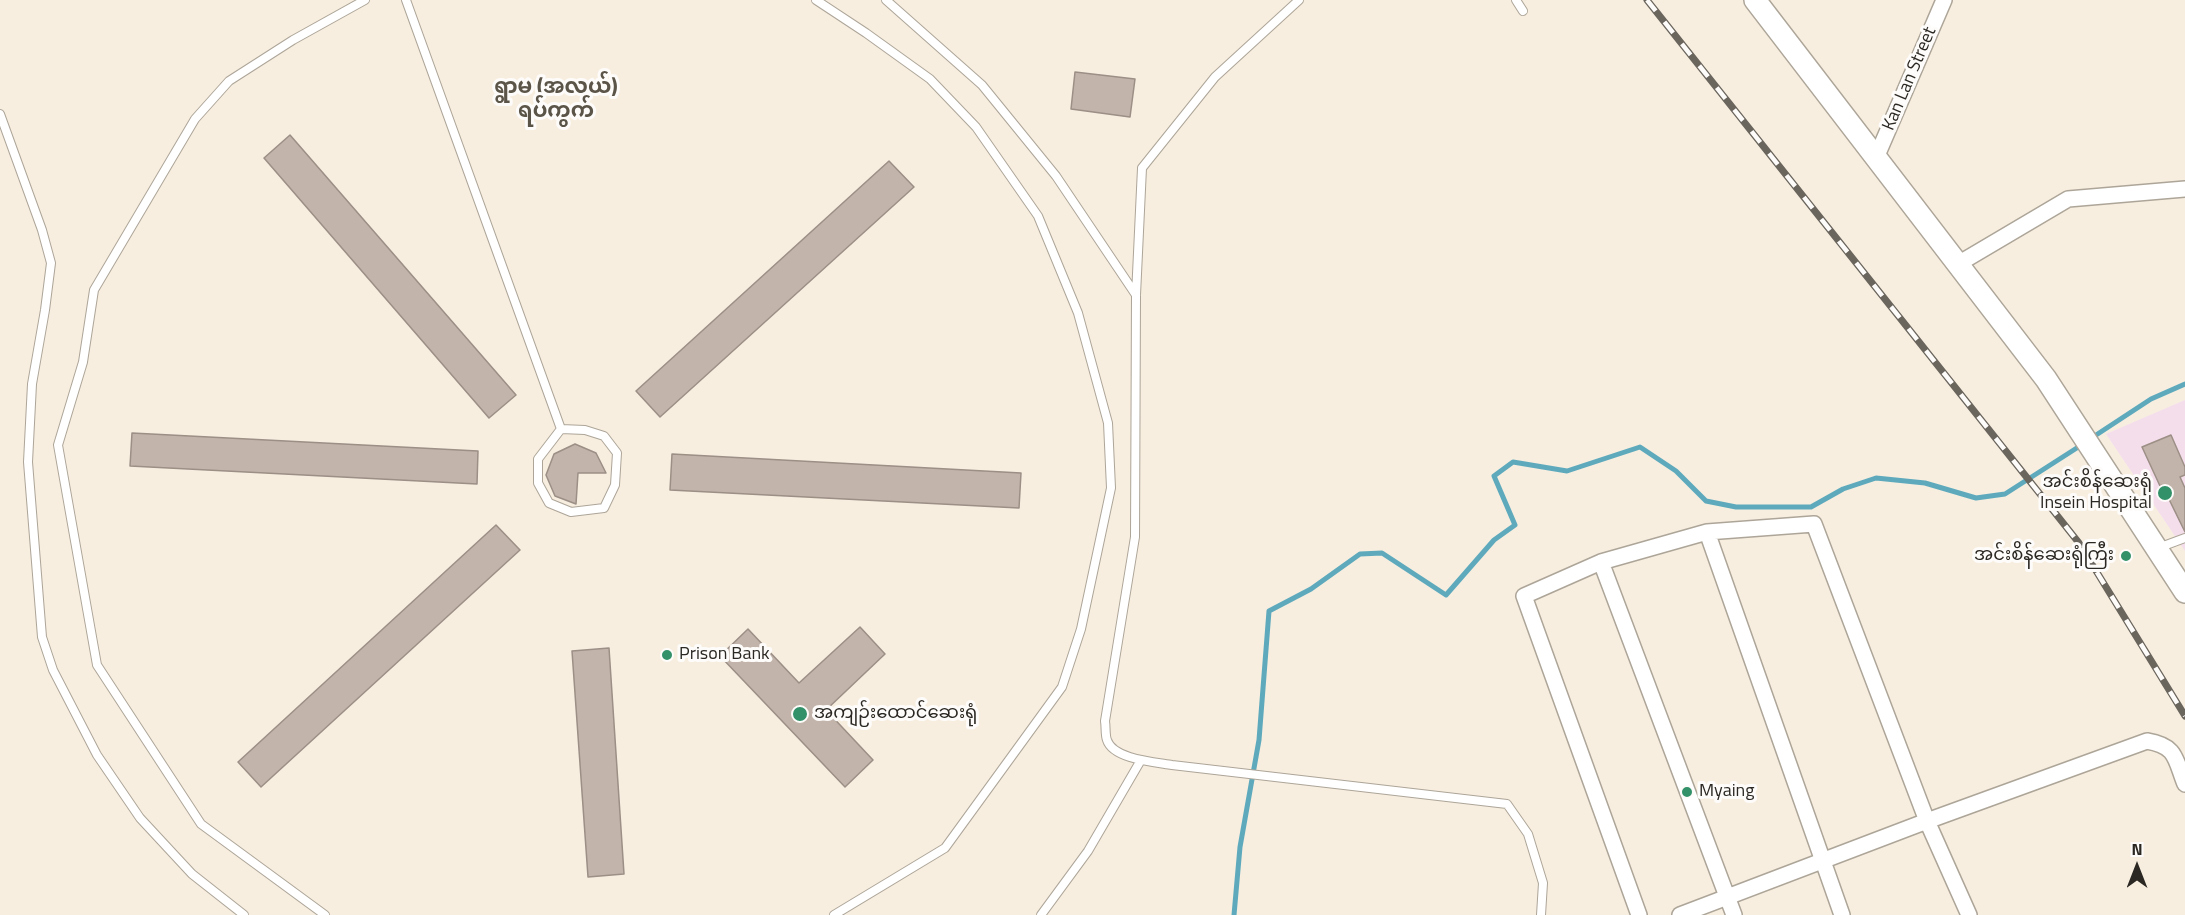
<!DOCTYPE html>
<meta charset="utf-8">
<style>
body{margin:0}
#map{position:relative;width:2185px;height:915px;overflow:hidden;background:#f7eee0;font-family:"Titillium Web",sans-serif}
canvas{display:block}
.north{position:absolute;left:2107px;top:837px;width:60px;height:60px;-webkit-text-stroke:4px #fefcfa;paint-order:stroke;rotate:0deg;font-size:16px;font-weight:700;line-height:24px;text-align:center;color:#2b2823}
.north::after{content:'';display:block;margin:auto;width:21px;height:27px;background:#2b2823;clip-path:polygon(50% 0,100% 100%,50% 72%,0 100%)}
</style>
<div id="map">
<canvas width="2185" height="915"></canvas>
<div class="north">N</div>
</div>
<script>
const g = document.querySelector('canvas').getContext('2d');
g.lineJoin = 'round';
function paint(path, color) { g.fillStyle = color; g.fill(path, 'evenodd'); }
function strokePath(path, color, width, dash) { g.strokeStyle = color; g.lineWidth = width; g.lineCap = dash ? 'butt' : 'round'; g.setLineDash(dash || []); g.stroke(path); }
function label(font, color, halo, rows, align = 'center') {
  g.font = font + ' "Titillium Web","Noto Sans Myanmar",sans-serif'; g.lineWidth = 6; g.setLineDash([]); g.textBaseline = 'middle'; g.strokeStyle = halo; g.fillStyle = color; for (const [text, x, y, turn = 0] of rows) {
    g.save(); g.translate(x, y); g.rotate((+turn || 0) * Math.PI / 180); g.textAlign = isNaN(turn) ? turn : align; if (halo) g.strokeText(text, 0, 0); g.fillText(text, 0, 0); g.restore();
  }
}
paint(new Path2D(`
 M 2185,400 L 2185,551 L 2106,434 Z`), '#f4deec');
strokePath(new Path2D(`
 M 2090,439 L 2151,399 L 2185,384
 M 1234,915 L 1240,847 L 1259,740 L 1269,611 L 1311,589 L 1360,554 L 1382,553 L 1446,595 L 1494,540 L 1515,525 L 1494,476 L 1513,462 L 1567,471 L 1640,447 L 1676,471 L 1706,501 L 1736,507 L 1811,507 L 1843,489 L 1876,478 L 1925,483 L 1976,498 L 2005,494 L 2083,444`), '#5eaabc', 5);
const building = new Path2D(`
 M 1075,72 L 1135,79 L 1130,117 L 1071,109 Z
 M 290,135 L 516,395 L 489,418 L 264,158 Z
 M 889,161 L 914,187 L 660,417 L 636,391 Z
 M 132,433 L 478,451 L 477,484 L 130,466 Z
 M 2171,435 L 2185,467 L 2185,475 L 2180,477 L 2185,488 L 2185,532 L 2162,485 L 2160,486 L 2142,447 Z
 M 575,444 L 596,453 L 606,473 L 578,473 L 576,504 L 555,496 L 546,475 L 554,454 Z
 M 672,454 L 1021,473 L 1019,508 L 670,490 Z
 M 496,525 L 520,550 L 261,787 L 238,762 Z
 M 860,627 L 885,654 L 826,710 L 873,760 L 845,787 L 720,656 L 748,629 L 799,683 Z
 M 609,648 L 624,874 L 588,877 L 572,651 Z`);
paint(building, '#c2b4aa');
strokePath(building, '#9c8f86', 1.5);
const service = new Path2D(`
 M 406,0 L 561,429
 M 816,0 L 866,33 L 930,79 L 976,127 L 1038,216 L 1078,313 L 1108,423 L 1111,488 L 1081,629 L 1062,687 L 945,848 L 834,915
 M 886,0 L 982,85 L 1056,176 L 1136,295
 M 1299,0 L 1215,77 L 1142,168 L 1136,295 L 1135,537 L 1105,721 C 1106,727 1105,735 1107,740 C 1113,759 1154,762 1172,765 L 1507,804 L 1528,834 L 1543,883 L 1541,915
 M 1516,0 L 1523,11
 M 0,114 L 42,230 L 51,263 L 45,310 L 32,384 L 28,462 L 42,637 L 53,670 L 97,755 L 140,818 L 192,874 L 244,915
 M 561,429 L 585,430 L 604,436 L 617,453 L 615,485 L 604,508 L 571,512 L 549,503 L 538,483 L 538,459 Z
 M 2158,548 L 2185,538
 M 325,915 L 201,824 L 97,665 L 58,445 L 83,362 L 94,290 L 195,119 L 229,81 L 293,40 L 365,0
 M 1041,915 L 1088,851 L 1141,760`);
const minor = new Path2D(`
 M 1876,158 L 1944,0
 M 1958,264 L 2068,199 L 2185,189
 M 1707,532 L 1842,915
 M 1601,562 L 1734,915
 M 1639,915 L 1524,596 L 1601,562 L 1707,532 L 1814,524 L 1927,821 L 1969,915
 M 1680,915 L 1927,821 L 2147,741 C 2177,746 2175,759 2185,784`);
const secondary = new Path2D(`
 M 1755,0 L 2046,379 L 2185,592`);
strokePath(service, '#ada598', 10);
strokePath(minor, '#ada598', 18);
strokePath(secondary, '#ada598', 24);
strokePath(service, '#fff', 8);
strokePath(minor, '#fff', 15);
strokePath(secondary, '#fff', 21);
const rail = new Path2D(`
 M 1647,0 L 2079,543 L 2185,716`);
strokePath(rail, '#6a655d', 7);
strokePath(rail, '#fefcfa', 4.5, [14]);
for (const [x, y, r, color] of [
 [2165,493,8,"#329169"],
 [2126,556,6,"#329169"],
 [667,655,6,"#329169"],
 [800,714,8,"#329169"],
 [1687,792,6,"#329169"]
]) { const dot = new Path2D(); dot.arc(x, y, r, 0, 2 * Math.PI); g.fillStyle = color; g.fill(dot); strokePath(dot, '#fefcfa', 2); }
label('18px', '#2b2823', '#fefcfa', [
 ["Kan Lan Street",1910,79,-67]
]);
label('18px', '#2b2823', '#fefcfa', [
 ["အင်းစိန်ဆေးရုံ",2152,483,"right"],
 ["Insein Hospital",2152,504,"right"],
 ["အင်းစိန်ဆေးရုံကြီး",2114,556,"right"],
 ["Prison Bank",679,655],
 ["အကျဉ်းထောင်ဆေးရုံ",814,714],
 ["Myaing",1699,792]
], 'left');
label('bold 21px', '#5b5448', '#fefcfa', [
 ["ရွာမ (အလယ်)",556,88],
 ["ရပ်ကွက်",556,112]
]);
</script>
